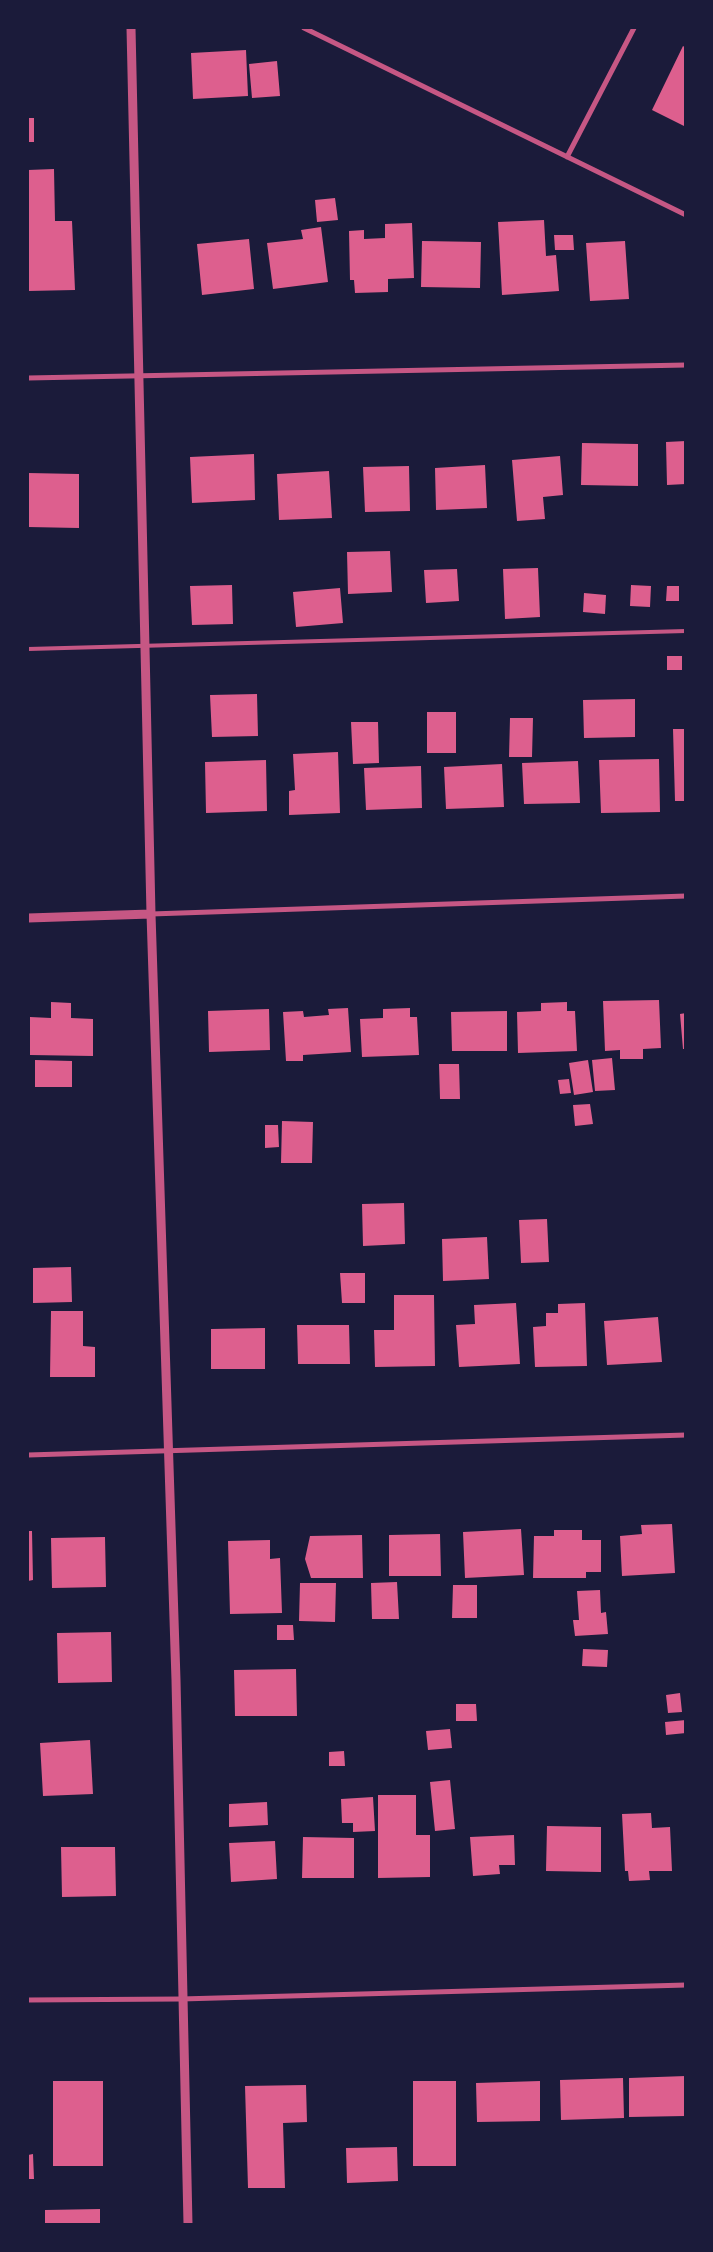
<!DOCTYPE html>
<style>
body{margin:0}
#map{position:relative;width:713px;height:2252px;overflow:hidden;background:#1b1b3a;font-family:"Work Sans",sans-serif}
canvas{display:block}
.frame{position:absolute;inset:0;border:29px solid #1b1b3a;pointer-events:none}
</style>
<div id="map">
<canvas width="713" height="2252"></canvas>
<div class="frame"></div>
</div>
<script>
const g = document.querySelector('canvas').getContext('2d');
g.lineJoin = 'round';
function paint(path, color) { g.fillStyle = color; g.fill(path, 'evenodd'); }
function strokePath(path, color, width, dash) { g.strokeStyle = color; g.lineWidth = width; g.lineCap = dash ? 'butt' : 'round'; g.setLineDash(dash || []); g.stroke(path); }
paint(new Path2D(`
 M 683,46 L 686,48 L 686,127 L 652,110 Z
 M 246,50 L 248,96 L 193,99 L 191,53 Z
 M 277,61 L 280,96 L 252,98 L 249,64 Z
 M 28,118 L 34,118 L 34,142 L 28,142 Z
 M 54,169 L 55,221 L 72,221 L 75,290 L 28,291 L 28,170 Z
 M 335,198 L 338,220 L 317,222 L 315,200 Z
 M 544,220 L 546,256 L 556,255 L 559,291 L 502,295 L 498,222 Z
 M 412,223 L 414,278 L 388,279 L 388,292 L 355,293 L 354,280 L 350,280 L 349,231 L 364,230 L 364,239 L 385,238 L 385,224 Z
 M 321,227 L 328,282 L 273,289 L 267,243 L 303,239 L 301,230 Z
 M 554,235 L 573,235 L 574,250 L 555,250 Z
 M 249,239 L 254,289 L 202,295 L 197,244 Z
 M 422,241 L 481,242 L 480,288 L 421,287 Z
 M 625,241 L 629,299 L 590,301 L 586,243 Z
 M 686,441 L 686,484 L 667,485 L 666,442 Z
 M 582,443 L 638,444 L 638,486 L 581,485 Z
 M 254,454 L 255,500 L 192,503 L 190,457 Z
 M 560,456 L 563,495 L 543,497 L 545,519 L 517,521 L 512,460 Z
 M 485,465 L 487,508 L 436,510 L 435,468 Z
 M 409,466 L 410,511 L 365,512 L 363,467 Z
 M 329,471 L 332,518 L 279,520 L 277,474 Z
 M 28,473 L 79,474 L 79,528 L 28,527 Z
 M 390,551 L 392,592 L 348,594 L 347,552 Z
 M 538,568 L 540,617 L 505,619 L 503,569 Z
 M 457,569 L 459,601 L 426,603 L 424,570 Z
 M 232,585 L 233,624 L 192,625 L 190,586 Z
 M 631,585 L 651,586 L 650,607 L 630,606 Z
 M 667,586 L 679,586 L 679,601 L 666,601 Z
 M 340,588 L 343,623 L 296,627 L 293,592 Z
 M 584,593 L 606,595 L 605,614 L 583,612 Z
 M 667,656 L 682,656 L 682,670 L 667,670 Z
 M 257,694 L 258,736 L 212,737 L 210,695 Z
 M 635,699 L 635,737 L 584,738 L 583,700 Z
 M 427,712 L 456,712 L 456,753 L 427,753 Z
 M 510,718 L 533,718 L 532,757 L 509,757 Z
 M 351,722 L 378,722 L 379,763 L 353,764 Z
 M 673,729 L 686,729 L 686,801 L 675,801 Z
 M 338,752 L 340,813 L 289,815 L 289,791 L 295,790 L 293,754 Z
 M 659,759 L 660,812 L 601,813 L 599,760 Z
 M 266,760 L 267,811 L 206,813 L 205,762 Z
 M 578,761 L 580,803 L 524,804 L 522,763 Z
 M 502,764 L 504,807 L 446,809 L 444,767 Z
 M 421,766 L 422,808 L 366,810 L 364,768 Z
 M 659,1000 L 661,1048 L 643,1049 L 643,1059 L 620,1059 L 620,1050 L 605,1051 L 603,1001 Z
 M 51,1002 L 71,1003 L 71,1018 L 93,1019 L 93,1056 L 30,1055 L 30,1017 L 51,1018 Z
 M 567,1002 L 567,1011 L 575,1011 L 577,1051 L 518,1053 L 517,1012 L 541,1011 L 541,1003 Z
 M 348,1008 L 351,1052 L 303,1055 L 303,1061 L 286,1061 L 283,1012 L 303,1011 L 304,1017 L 329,1015 L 328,1009 Z
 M 410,1008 L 410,1017 L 417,1017 L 419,1055 L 362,1057 L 360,1019 L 383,1018 L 383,1009 Z
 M 269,1009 L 270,1050 L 209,1052 L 208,1011 Z
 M 507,1011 L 507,1051 L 452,1051 L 451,1012 Z
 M 686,1013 L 686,1049 L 683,1049 L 680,1014 Z
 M 612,1058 L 615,1090 L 595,1091 L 592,1060 Z
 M 35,1060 L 72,1061 L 72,1087 L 35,1087 Z
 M 588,1060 L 593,1092 L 574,1095 L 569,1063 Z
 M 439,1064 L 459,1064 L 460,1099 L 440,1099 Z
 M 569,1079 L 571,1093 L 560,1094 L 558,1080 Z
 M 590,1104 L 593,1124 L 575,1126 L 573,1105 Z
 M 282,1121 L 313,1122 L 312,1163 L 281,1163 Z
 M 265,1125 L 278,1125 L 279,1147 L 265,1148 Z
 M 404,1203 L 405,1244 L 363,1246 L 362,1204 Z
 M 547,1219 L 549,1262 L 521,1263 L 519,1220 Z
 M 487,1237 L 489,1279 L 443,1281 L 442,1239 Z
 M 71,1267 L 72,1302 L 33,1303 L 33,1268 Z
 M 340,1273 L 365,1273 L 365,1303 L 342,1303 Z
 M 394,1295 L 434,1295 L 435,1366 L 375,1367 L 374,1330 L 394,1330 Z
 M 516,1303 L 520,1364 L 459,1367 L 456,1325 L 475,1324 L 474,1305 Z
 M 585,1303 L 587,1366 L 535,1367 L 533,1327 L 546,1326 L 546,1313 L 558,1313 L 558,1304 Z
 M 51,1311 L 83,1311 L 83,1346 L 95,1347 L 95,1377 L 50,1377 Z
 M 658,1317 L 662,1362 L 607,1365 L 604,1321 Z
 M 297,1325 L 349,1325 L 350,1364 L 298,1364 Z
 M 265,1328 L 265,1369 L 211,1369 L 211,1329 Z
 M 672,1524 L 675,1573 L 622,1576 L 620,1536 L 642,1534 L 641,1525 Z
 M 521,1529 L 524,1575 L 465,1578 L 463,1532 Z
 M 554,1530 L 582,1530 L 582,1540 L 601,1540 L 601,1572 L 586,1572 L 586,1578 L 533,1578 L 534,1536 L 554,1536 Z
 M 28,1531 L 32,1531 L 33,1580 L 28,1581 Z
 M 440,1534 L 441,1576 L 389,1576 L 389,1535 Z
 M 362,1535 L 363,1578 L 311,1578 L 305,1559 L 310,1536 Z
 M 105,1537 L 106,1587 L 52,1588 L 51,1538 Z
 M 270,1540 L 270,1559 L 280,1558 L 282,1613 L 230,1614 L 228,1541 Z
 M 397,1582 L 399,1619 L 372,1619 L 371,1583 Z
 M 300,1583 L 336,1583 L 335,1622 L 299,1621 Z
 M 453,1585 L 477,1585 L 477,1618 L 452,1618 Z
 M 600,1590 L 601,1613 L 606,1612 L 608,1634 L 575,1636 L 573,1620 L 579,1620 L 577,1591 Z
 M 277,1625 L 293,1625 L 294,1640 L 277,1640 Z
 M 111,1632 L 112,1682 L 58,1683 L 57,1633 Z
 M 583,1649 L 608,1650 L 607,1667 L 582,1666 Z
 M 296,1669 L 297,1716 L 235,1716 L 234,1670 Z
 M 680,1693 L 682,1712 L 668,1713 L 666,1695 Z
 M 456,1704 L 476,1704 L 477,1721 L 456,1721 Z
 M 686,1720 L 686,1733 L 666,1735 L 665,1722 Z
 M 450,1729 L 452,1748 L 428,1750 L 426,1731 Z
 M 90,1740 L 93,1794 L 43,1796 L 40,1743 Z
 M 344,1751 L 345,1766 L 329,1766 L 329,1752 Z
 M 450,1780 L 455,1829 L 435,1831 L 430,1782 Z
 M 378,1795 L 416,1795 L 416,1835 L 430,1835 L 430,1877 L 378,1878 Z
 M 373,1797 L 375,1831 L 353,1832 L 353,1823 L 342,1823 L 341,1799 Z
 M 267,1802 L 268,1825 L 229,1827 L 229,1804 Z
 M 651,1813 L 652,1828 L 670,1827 L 672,1871 L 649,1871 L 650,1880 L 629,1881 L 628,1871 L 625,1871 L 622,1814 Z
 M 547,1826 L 601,1827 L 601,1872 L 546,1871 Z
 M 514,1835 L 515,1865 L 499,1865 L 500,1874 L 473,1876 L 470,1837 Z
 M 303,1837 L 354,1838 L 354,1878 L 302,1878 Z
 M 275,1841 L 277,1879 L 231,1882 L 229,1843 Z
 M 61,1847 L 115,1847 L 116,1896 L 62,1897 Z
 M 686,2076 L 686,2116 L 629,2117 L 629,2078 Z
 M 623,2078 L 624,2118 L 561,2120 L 560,2080 Z
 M 53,2081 L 103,2081 L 103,2166 L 53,2166 Z
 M 413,2081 L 456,2081 L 456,2166 L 413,2166 Z
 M 540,2081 L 540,2121 L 477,2122 L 476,2083 Z
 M 306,2085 L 307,2122 L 283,2123 L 285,2188 L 248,2188 L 245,2086 Z
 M 397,2147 L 398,2181 L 347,2183 L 346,2148 Z
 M 33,2154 L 34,2179 L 28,2179 L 28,2155 Z
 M 100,2209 L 100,2224 L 45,2224 L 45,2210 Z`), '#dd5f8e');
strokePath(new Path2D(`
 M 28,649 L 686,631`), '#c65784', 4);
strokePath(new Path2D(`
 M 304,28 L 686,215
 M 567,157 L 634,28
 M 28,378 L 686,365
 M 151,914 L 686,896
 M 28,1455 L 686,1435
 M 28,2000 L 181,1999 L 686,1985`), '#c65784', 5);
strokePath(new Path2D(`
 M 131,28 L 151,914 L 176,1680 L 188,2224
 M 28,918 L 151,914`), '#c65784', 9);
</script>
